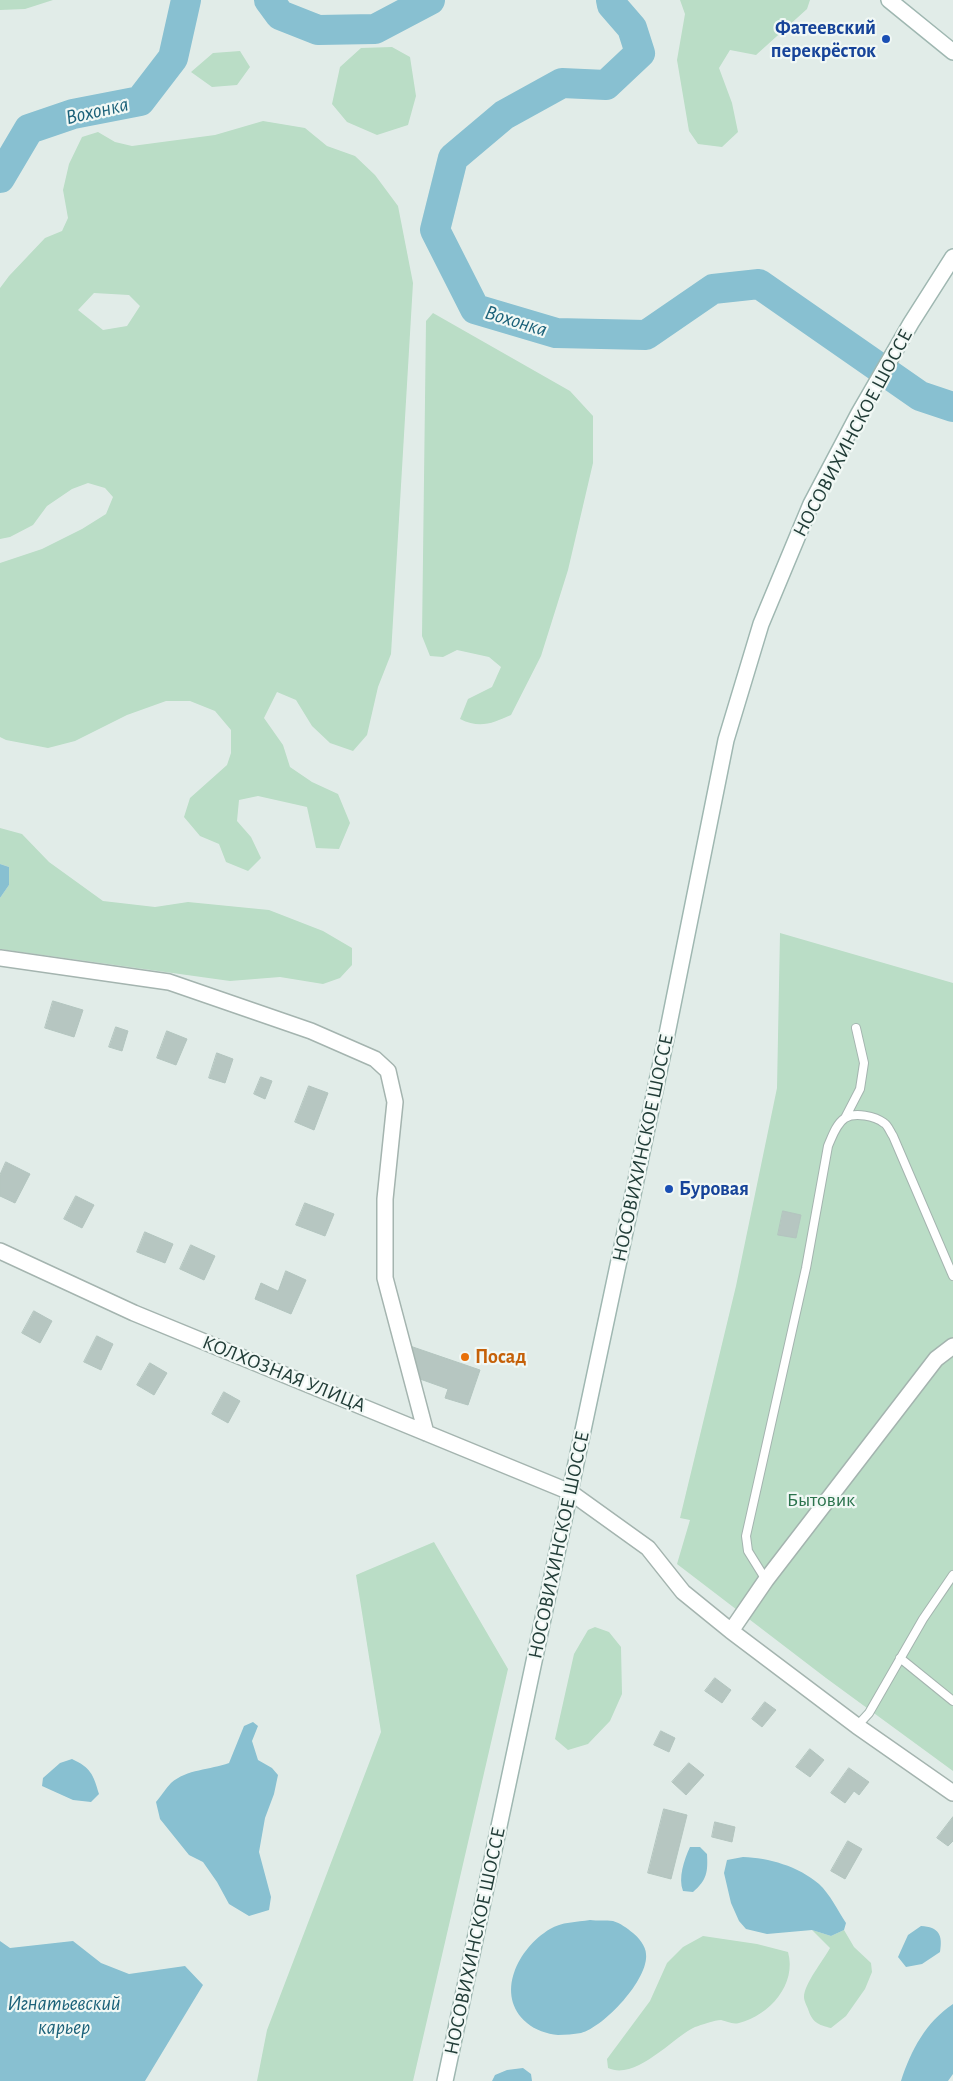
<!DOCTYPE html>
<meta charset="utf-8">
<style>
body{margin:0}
canvas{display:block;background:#e1ece8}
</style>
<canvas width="953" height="2081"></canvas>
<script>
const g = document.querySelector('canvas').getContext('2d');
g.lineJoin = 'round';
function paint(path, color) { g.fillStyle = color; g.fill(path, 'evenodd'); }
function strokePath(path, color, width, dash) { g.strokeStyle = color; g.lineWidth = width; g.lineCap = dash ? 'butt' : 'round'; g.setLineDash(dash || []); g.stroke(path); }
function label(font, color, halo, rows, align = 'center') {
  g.font = font + ' "Alegreya Sans",sans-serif'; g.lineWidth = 4.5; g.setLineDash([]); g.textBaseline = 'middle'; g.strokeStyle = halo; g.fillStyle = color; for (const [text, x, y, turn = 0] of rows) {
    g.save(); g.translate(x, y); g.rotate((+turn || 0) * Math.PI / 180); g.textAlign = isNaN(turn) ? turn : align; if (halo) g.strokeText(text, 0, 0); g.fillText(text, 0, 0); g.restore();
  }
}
paint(new Path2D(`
 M 0,0 L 53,0 L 25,9 L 0,10 Z
 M 680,0 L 810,0 L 807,9 L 756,55 L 730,50 L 719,68 L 732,103 L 738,132 L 722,147 L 698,144 L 689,131 L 677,60 L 685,14 Z
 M 392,47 L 410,57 L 416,96 L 408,125 L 377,135 L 347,122 L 332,104 L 340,67 L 361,48 Z
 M 240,51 L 250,67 L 237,85 L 212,87 L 191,72 L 213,53 Z
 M 263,121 L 305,128 L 327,146 L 355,156 L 375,175 L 398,206 L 413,283 L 391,654 L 378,687 L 367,735 L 353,751 L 330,743 L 312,726 L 296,700 L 277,692 L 264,718 L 283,745 L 290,767 L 312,782 L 338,794 L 350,823 L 339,849 L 316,848 L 307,807 L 258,796 L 239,800 L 237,821 L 251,837 L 261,858 L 248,871 L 226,862 L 219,844 L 200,836 L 184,817 L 190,798 L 227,765 L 231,753 L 231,730 L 215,711 L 190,701 L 166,701 L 127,715 L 75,741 L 48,748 L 6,740 L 0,737 L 0,563 L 42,549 L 82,529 L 106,514 L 113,497 L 105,488 L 88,483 L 72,489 L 47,506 L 33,525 L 10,537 L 0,539 L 0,288 L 9,276 L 45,238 L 62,231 L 68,218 L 63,190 L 69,164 L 82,137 L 98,132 L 115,142 L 132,146 L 215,135 ZM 94,293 L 129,295 L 140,306 L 127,326 L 103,330 L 78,310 Z
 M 433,313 L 570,391 L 593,416 L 593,463 L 568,570 L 541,656 L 511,715 C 493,723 480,729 460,719 L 468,699 L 492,687 L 501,667 L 489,657 L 457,650 L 443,657 L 430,656 L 422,636 L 426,321 Z
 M 0,828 L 22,834 L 49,862 L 103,901 L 155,907 L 188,902 L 269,910 L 323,931 L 352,948 L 352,965 L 340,978 L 323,984 L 280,977 L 230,981 L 0,949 L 0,898 L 9,885 L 9,867 L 0,864 Z
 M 780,933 L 953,983 L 953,1771 L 826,1678 L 677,1564 L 690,1520 L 680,1518 L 736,1286 L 777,1088 Z
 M 434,1542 L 508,1669 L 413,2081 L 257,2081 L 267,2030 L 381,1732 L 356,1575 Z
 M 595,1627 L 609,1632 L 621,1647 L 622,1694 L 610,1721 L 588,1744 L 568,1750 L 555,1739 L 574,1654 L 588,1630 Z
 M 812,1930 L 831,1936 L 844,1930 L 854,1947 L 871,1963 L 872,1972 L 865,1989 L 846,2016 L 831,2028 C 818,2025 812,2022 808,2009 C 807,2006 804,2001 804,1997 C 804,1984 823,1961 830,1948 Z
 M 703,1936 L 757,1944 L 788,1952 C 797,1984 770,2015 739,2023 C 732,2025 727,2021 721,2020 C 715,2020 701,2025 695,2027 C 672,2038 636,2081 608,2068 L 607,2059 L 650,2001 L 667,1963 L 683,1947 Z`), '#baddc6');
paint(new Path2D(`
 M 0,864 L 9,867 L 9,885 L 0,898 Z
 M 253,1722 L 258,1726 L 252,1741 L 258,1760 L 272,1768 L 278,1775 L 274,1794 L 265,1818 L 259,1852 L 271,1897 L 269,1910 L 249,1916 L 229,1904 L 217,1882 L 203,1862 L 189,1855 L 160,1819 L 156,1802 C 161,1796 166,1788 171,1783 C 187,1769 210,1770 229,1763 L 244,1726 Z
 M 72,1759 C 91,1768 93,1774 99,1794 L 91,1802 L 73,1800 L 42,1786 L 43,1778 L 60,1763 Z
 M 690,1847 L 700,1847 L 707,1854 C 708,1872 707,1880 693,1892 L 683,1891 C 678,1878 684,1860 690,1847 Z
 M 743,1857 C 769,1858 798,1866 819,1884 C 830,1894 838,1911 846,1923 L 844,1930 L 831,1936 L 812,1930 L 767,1934 L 746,1929 L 739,1921 L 731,1903 L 724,1873 L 727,1860 Z
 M 590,1920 C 597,1921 606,1920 613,1921 C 620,1923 627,1928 633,1933 C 638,1937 646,1946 646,1954 C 649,1979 604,2027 581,2033 C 574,2034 565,2035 558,2035 C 547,2034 535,2030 527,2023 C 494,1995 518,1948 550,1929 C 561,1922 577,1922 590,1920 Z
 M 921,1926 C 939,1927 943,1935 940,1952 L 922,1964 L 906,1967 L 898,1957 L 908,1935 Z
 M 0,1941 L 10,1948 L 73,1941 L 101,1963 L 129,1974 L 185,1966 L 203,1985 L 145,2081 L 0,2081 Z
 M 953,2004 L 953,2074 L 948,2081 L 901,2081 C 911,2050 926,2022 953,2004 Z
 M 523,2068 L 531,2074 L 532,2081 L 492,2081 L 495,2075 L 507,2070 Z`), '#88c0d1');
strokePath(new Path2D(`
 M 269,0 L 280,15 L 318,30 L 375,29 L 430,0
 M 611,0 L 612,5 L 632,28 L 640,53 L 606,85 L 562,83 L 504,115 L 453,158 L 435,230 L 475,309 L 556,333 L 646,335 L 713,289 L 759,284 L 920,396 L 953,407
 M 0,178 L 29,129 L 73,114 L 140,101 L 173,58 L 186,0`), '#88c0d1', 30);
const building = new Path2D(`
 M 53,1001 L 83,1010 L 74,1037 L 45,1028 Z
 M 116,1027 L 128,1031 L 122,1051 L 109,1047 Z
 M 167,1031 L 187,1039 L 176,1065 L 157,1058 Z
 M 217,1053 L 233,1059 L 225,1083 L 209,1078 Z
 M 261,1077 L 272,1081 L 265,1099 L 254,1094 Z
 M 309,1086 L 328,1093 L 314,1130 L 295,1122 Z
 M 6,1162 L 30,1174 L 15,1203 L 0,1196 L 0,1175 Z
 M 76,1196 L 94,1205 L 82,1228 L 64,1219 Z
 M 305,1203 L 334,1214 L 325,1236 L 296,1225 Z
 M 783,1211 L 801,1215 L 796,1238 L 778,1235 Z
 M 145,1232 L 173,1244 L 165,1263 L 137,1252 Z
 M 191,1245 L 215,1256 L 204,1280 L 180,1269 Z
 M 286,1271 L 306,1280 L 291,1314 L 255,1299 L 261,1283 L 278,1291 Z
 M 34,1311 L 52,1321 L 40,1343 L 22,1333 Z
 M 97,1336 L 113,1344 L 101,1370 L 84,1362 Z
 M 407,1345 L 480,1370 L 468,1405 L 445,1398 L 448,1389 L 420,1379 Z
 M 150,1363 L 167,1373 L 154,1395 L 137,1385 Z
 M 224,1392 L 240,1401 L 228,1423 L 212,1414 Z
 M 715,1678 L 731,1690 L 722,1703 L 705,1691 Z
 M 765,1702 L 776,1710 L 762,1727 L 752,1719 Z
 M 661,1731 L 675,1738 L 669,1752 L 654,1745 Z
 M 810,1749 L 824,1760 L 810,1777 L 796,1767 Z
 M 689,1763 L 704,1775 L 686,1795 L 672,1782 Z
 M 849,1768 L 869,1782 L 859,1795 L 854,1791 L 845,1803 L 831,1793 Z
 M 664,1809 L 687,1815 L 671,1879 L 648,1873 Z
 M 953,1817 L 953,1841 L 948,1846 L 937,1838 Z
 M 715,1822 L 735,1827 L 732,1842 L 712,1837 Z
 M 848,1841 L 862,1849 L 845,1879 L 831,1871 Z`);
paint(building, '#b6c6c1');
strokePath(building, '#b3c5bf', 1);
const service = new Path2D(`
 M 845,1118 L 860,1089 L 864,1063 L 856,1028
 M 766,1580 L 748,1551 L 746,1536 L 806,1268 L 828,1146 C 832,1137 836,1124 845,1118 C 855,1112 875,1116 884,1123 C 888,1125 890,1132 893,1136 L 953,1276
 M 900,1658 L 953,1701
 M 857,1726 L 869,1713 L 923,1619 L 953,1575`);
const minor = new Path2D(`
 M 0,958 L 169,982 L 311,1031 L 375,1059 L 388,1071 L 395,1102 L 385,1199 L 385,1278 L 426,1433
 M 0,1251 L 134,1313 L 570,1492 L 648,1548 L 683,1592 L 731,1631 L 857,1726 L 953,1793
 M 731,1631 L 766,1580 L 936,1359 L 953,1346`);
const secondary = new Path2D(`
 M 889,0 L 953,52
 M 445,2081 L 667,1034 L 726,740 L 761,624 L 811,504 L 859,413 L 911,323 L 953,257`);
strokePath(service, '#a4b4af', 10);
strokePath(minor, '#a4b4af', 18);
strokePath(secondary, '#9fb7b1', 18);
strokePath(service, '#fff', 8);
strokePath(minor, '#fff', 15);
strokePath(secondary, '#fff', 15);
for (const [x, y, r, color] of [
 [886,39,5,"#1a4fb4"],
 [669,1189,5,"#1a4fb4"],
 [465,1357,5,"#e8710a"]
]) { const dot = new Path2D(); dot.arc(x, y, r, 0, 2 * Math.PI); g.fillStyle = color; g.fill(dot); strokePath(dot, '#f1f8f5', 2); }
label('bold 20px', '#164399', '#f1f8f5', [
 ["Фатеевский",876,28],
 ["перекрёсток",876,51],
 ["Буровая",679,1189,"left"]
], 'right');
label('20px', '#213c37', '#f1f8f5', [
 ["НОСОВИХИНСКОЕ ШОССЕ",853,433,-62],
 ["НОСОВИХИНСКОЕ ШОССЕ",643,1148,-78],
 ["КОЛХОЗНАЯ УЛИЦА",284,1374,22],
 ["НОСОВИХИНСКОЕ ШОССЕ",559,1545,-78],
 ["НОСОВИХИНСКОЕ ШОССЕ",475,1941,-78]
]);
label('bold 20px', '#c56008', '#f1f8f5', [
 ["Посад",475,1357]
], 'left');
label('20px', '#2b734d', '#f1f8f5', [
 ["Бытовик",821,1500]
]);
label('italic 21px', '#1b6179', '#f1f8f5', [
 ["Вохонка",97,111,-13],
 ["Вохонка",516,321,17],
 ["Игнатьевский",64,2004],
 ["карьер",64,2028]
]);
</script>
